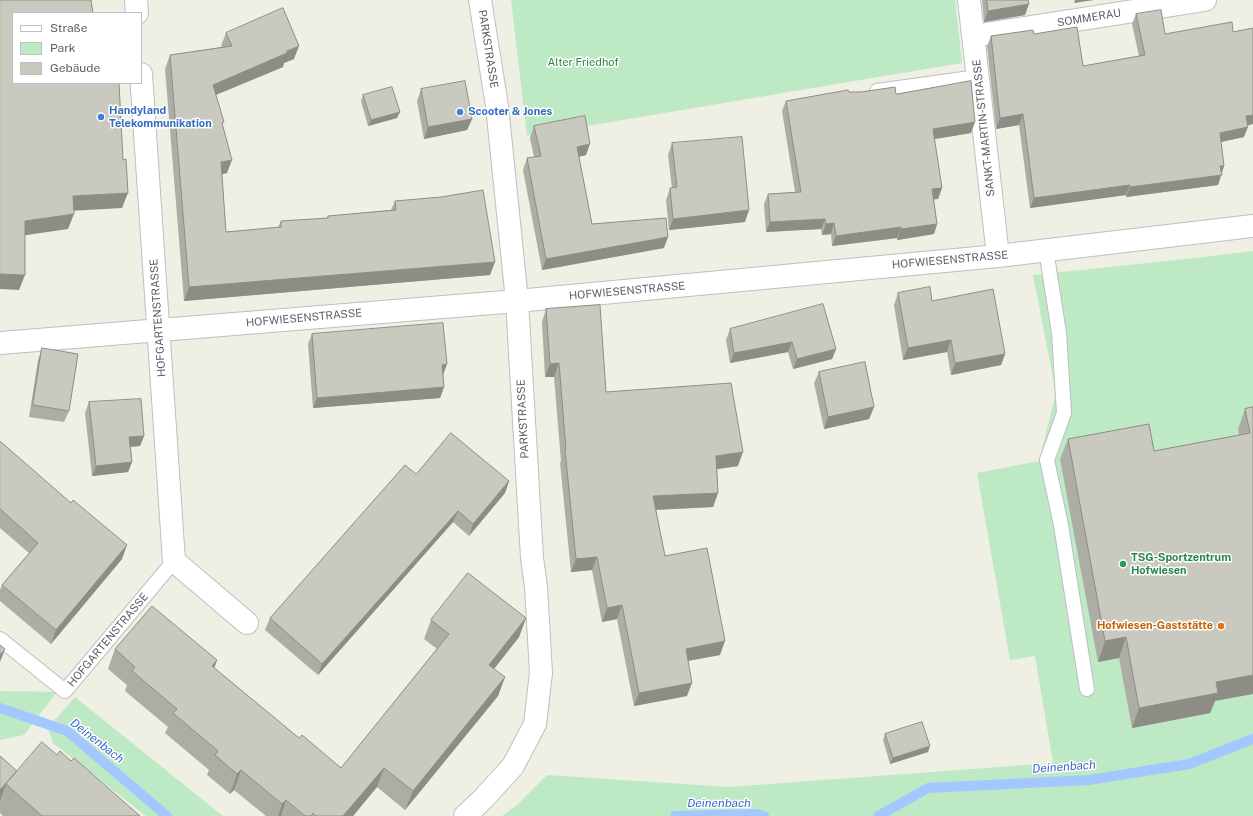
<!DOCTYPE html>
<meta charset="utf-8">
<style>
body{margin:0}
#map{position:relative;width:1253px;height:816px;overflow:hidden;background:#efefe3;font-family:"Public Sans",sans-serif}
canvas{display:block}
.legend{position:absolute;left:12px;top:12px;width:130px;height:72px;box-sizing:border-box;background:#fff;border:1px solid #bdbfc1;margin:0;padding:5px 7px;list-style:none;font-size:12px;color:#5b5e65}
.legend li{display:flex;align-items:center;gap:8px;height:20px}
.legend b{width:20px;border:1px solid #bdbfc1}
</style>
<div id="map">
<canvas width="1253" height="816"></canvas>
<ul class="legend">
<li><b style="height:5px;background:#fff"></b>Straße</li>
<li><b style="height:11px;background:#bde9c5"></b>Park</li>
<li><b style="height:11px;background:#cac9c0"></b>Gebäude</li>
</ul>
</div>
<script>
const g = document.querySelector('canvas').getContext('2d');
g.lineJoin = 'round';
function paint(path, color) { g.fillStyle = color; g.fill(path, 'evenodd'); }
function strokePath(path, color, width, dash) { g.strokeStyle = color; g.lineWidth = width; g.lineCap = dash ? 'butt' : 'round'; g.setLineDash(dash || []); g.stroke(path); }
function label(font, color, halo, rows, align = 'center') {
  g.font = font + ' "Public Sans",sans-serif'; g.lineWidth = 3; g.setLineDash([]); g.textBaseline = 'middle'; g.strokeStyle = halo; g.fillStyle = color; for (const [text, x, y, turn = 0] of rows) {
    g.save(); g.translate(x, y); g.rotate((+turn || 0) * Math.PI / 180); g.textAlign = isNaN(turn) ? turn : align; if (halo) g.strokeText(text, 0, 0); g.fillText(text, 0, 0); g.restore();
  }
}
paint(new Path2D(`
 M 511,0 L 955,0 L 962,63 L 527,136 Z
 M 1253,251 L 1253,816 L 502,816 L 517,805 L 547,775 L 729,787 L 1053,763 L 1035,656 L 1010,660 L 977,473 L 1039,461 L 1056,393 L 1033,275 L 1195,258 Z
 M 2,691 L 57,692 L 24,735 L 0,740 L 0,692 Z
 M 75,697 L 223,816 L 146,816 L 53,743 L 48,728 Z`), '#bde9c5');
strokePath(new Path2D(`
 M 0,708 L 67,731 L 167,816
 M 675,816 L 757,814 L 764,816
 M 878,816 L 928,788 L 1089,780 L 1189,764 L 1253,739`), '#a3c7ff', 10);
const lane = new Path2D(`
 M 877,91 L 978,77
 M 1046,250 L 1059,333 L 1064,413 L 1047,460 L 1061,525 L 1087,689
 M 0,639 L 65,691 L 174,561`);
const street = new Path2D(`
 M 136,0 L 137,13
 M 969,0 L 998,256
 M 973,36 L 1205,0
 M 141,74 L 174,561 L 247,623
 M 0,343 L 517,301 L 998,256 L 1253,226
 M 465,816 L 483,799 L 513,766 L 535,724 L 541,673 L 536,587 L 532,558 L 517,301 L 497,106 L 480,0`);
strokePath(lane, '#bdbfc5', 16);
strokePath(street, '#bdbfc5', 24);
strokePath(lane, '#fff', 14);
strokePath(street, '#fff', 22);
paint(new Path2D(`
 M 982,0 L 1028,0 L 1025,15 L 984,22 Z
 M 1136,14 L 1165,34 L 1253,124 L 1248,125 L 1244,137 L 1221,142 L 1224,166 L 1218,185 L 1126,197 L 1126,195 L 1030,208 L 1019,125 L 996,129 L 987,46 L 991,36 L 1034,34 L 1083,66 L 1139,56 L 1132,24 Z
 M 226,33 L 294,59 L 284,63 L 283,67 L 216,95 L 223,125 L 227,173 L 222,174 L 226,232 L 278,227 L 281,221 L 327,218 L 328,216 L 391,210 L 395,201 L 490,275 L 184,301 L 165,69 L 170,55 L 222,47 L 221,46 Z
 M 421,89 L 472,119 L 467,130 L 424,139 L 417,101 Z
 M 849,92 L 896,94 L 971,133 L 934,139 L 942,188 L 938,199 L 934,199 L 937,224 L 934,234 L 897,240 L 897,238 L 832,246 L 831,234 L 822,235 L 821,229 L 766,232 L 764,204 L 768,194 L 795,192 L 782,111 L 786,101 Z
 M 363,95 L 397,118 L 368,126 L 361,101 Z
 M 534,126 L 586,155 L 579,157 L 592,224 L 664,248 L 542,270 L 523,170 L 527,158 L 534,157 L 530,138 Z
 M 672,143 L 745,222 L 669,230 L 666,200 L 670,188 L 672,188 L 668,155 Z
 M 898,293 L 932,301 L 1005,354 L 1001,365 L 951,375 L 947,352 L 903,360 L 894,305 Z
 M 546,309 L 606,392 L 738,466 L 717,469 L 718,493 L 713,507 L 656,510 L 665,556 L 720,655 L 688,661 L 687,696 L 634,706 L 617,619 L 602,622 L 592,570 L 571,572 L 560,463 L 561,461 L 554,377 L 545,377 L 542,322 Z
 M 730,329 L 836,349 L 832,359 L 793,369 L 788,352 L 730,363 L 726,340 Z
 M 312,334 L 443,375 L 444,387 L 440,398 L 313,408 L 308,344 Z
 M 42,348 L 69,411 L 64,422 L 29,417 L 38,360 Z
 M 819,372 L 874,407 L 869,419 L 824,429 L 814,383 Z
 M 89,402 L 144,436 L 140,446 L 131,447 L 132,462 L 128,472 L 92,476 L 85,413 Z
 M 1253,407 L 1215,701 L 1210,713 L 1132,728 L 1119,658 L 1098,662 L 1060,459 L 1068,439 L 1154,451 L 1239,435 L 1238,429 L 1245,409 Z
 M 0,442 L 122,559 L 51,644 L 0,601 L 0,590 L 2,585 L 29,553 L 0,528 Z
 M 416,474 L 509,481 L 505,493 L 469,536 L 453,522 L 318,675 L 265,630 L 270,618 Z
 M 526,618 L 519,637 L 494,669 L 505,677 L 498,696 L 405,810 L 377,787 L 353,816 L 266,816 L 234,790 L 230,794 L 207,775 L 209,770 L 165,733 L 168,727 L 125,691 L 127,685 L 108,669 L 115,649 L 217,660 L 214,668 L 299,738 L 341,768 L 437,649 L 424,639 L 431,620 Z
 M 885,734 L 928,752 L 890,764 L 883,740 Z
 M 57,755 L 140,816 L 3,816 L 0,813 L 0,756 L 16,772 Z`), '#aeada5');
paint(new Path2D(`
 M 1075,0 L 1094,0 L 1074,3 Z
 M 1029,4 L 1025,15 L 984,22 L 988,11 Z
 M 299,46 L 294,59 L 284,63 L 283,67 L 208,98 L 213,85 Z
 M 400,112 L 397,118 L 368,126 L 371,120 Z
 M 1023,114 L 1019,125 L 996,129 L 1000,118 Z
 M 1253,115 L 1253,124 L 1243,126 L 1246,116 Z
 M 472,119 L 467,130 L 424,139 L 428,127 Z
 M 975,122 L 971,133 L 929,140 L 933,129 Z
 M 1248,127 L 1244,137 L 1216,143 L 1220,133 Z
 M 590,144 L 586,155 L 573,158 L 577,147 Z
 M 232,160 L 227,173 L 216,176 L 221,162 Z
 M 1220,166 L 1224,166 L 1218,185 L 1126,197 L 1130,187 Z
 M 1130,185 L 1126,195 L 1030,208 L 1034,198 Z
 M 942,188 L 938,199 L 929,200 L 932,189 Z
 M 128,193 L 122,208 L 68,211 L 73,196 Z
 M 749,210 L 745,222 L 669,230 L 673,219 Z
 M 74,214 L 68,229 L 20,236 L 25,221 Z
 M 825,219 L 821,229 L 766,232 L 770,222 Z
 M 834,223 L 831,234 L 822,235 L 826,224 Z
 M 937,224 L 934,234 L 897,240 L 901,229 Z
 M 901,227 L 897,238 L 832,246 L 836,236 Z
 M 668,237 L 664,248 L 542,270 L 546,259 Z
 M 495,262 L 490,275 L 184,301 L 189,287 Z
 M 0,274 L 25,275 L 19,290 L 0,289 Z
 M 951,340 L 947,352 L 903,360 L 908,348 Z
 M 792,342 L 788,352 L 730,363 L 734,353 Z
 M 836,349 L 832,359 L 793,369 L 797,359 Z
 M 1005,354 L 1001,365 L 951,375 L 955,363 Z
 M 559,363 L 554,377 L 545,377 L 550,364 Z
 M 447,364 L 443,375 L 438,376 L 442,365 Z
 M 444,387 L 440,398 L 313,408 L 317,398 Z
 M 874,407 L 869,419 L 824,429 L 828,417 Z
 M 144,436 L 140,446 L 126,447 L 129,437 Z
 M 743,452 L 738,466 L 711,470 L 716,456 Z
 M 132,462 L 128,472 L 92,476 L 96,466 Z
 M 509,481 L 505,493 L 469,536 L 473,524 Z
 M 718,493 L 713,507 L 648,510 L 653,496 Z
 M 458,511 L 453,522 L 318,675 L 322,664 Z
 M 127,545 L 122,559 L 51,644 L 56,630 Z
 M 597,557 L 592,570 L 571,572 L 576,559 Z
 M 622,605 L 617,619 L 602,622 L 607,608 Z
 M 526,618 L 519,637 L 482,684 L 489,665 Z
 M 1126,637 L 1119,658 L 1098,662 L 1105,641 Z
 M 725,641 L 720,655 L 681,662 L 686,649 Z
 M 5,649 L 0,662 L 0,655 Z
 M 217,660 L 210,680 L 212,666 Z
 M 1253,675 L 1253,694 L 1215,701 L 1210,713 L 1132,728 L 1139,708 L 1216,682 Z
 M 505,677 L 498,696 L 405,810 L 413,791 Z
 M 692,683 L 687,696 L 634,706 L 639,693 Z
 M 930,746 L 928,752 L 890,764 L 893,758 Z
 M 384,768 L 377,787 L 353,816 L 343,816 Z
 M 241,770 L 234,790 L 230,794 L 237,774 Z
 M 17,771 L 6,784 L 0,801 L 0,790 Z
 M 286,800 L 281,816 L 278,816 L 282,804 Z`), '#8d8d86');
const building = new Path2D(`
 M 0,0 L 91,0 L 93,13 L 13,13 L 13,83 L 119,83 L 123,160 L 126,159 L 128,193 L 73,196 L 74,214 L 25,221 L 25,275 L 0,274 Z
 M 987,0 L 1028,0 L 1029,4 L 988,11 Z
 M 283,8 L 299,46 L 287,51 L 287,53 L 213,85 L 224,122 L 222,123 L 232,160 L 221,162 L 226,232 L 281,227 L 281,221 L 328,218 L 328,216 L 396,210 L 395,201 L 441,197 L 483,190 L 495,262 L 189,287 L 170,55 L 232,46 L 226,33 Z
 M 1161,10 L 1165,34 L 1232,22 L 1233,32 L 1253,28 L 1253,115 L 1246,116 L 1248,127 L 1220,133 L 1224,166 L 1220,166 L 1222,175 L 1130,187 L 1130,185 L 1034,198 L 1023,114 L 1000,118 L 991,36 L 1033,30 L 1034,34 L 1077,27 L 1083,66 L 1145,55 L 1136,14 Z
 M 465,81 L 472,119 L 428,127 L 421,89 Z
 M 971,81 L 975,122 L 933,129 L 942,188 L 932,189 L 937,224 L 901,229 L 901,227 L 836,236 L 834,223 L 826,224 L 825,219 L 770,222 L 768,194 L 801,192 L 786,101 L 848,90 L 849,92 L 861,92 L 895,87 L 896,94 Z
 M 392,87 L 400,112 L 371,120 L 363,95 Z
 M 585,116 L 590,144 L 577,147 L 592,224 L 666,218 L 668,237 L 546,259 L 527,158 L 541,156 L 534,126 Z
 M 742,137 L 749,210 L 673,219 L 670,188 L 677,187 L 672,143 Z
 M 930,287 L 932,301 L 993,289 L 1005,354 L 955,363 L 951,340 L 908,348 L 898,293 Z
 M 823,304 L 836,349 L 797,359 L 792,342 L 734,353 L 730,329 Z
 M 600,305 L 606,392 L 731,383 L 743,452 L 716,456 L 718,493 L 653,496 L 665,556 L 707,548 L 725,641 L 686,649 L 692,683 L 639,693 L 622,605 L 607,608 L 597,557 L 576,559 L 565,450 L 566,450 L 559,363 L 550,364 L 546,309 Z
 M 443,323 L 447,364 L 442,365 L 444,387 L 317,398 L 312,334 Z
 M 42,348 L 78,354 L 69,411 L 33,405 Z
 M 865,362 L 874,407 L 828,417 L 819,372 Z
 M 141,399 L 144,436 L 129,437 L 132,462 L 96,466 L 89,402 Z
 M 1253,407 L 1253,675 L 1216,682 L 1218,693 L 1139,708 L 1126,637 L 1105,641 L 1068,439 L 1149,424 L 1154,451 L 1250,433 L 1245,409 Z
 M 451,433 L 509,481 L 473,524 L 458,511 L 322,664 L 270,618 L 405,465 L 416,474 Z
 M 0,442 L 1,442 L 71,503 L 73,500 L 127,545 L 56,630 L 2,585 L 38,543 L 0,509 Z
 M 468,573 L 526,618 L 489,665 L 505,677 L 413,791 L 384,768 L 343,816 L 316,816 L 313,813 L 311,816 L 305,816 L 286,800 L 282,804 L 241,770 L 237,774 L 215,755 L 218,751 L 173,713 L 177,709 L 132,671 L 135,667 L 115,649 L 152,606 L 217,660 L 212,666 L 299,738 L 302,735 L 341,768 L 449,634 L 431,620 Z
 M 0,645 L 5,649 L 0,655 Z
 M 922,722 L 930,746 L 893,758 L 885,734 Z
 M 42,742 L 57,755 L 60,751 L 71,761 L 74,758 L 140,816 L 42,816 L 6,784 Z
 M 0,756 L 17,771 L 0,790 Z`);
paint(building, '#cac9c0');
strokePath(building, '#8d8d86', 1);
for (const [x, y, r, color] of [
 [460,112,4,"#3f7fe0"],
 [101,117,4,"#3f7fe0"],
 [1123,564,4,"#2e9e5b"],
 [1221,626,4,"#e8710a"]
]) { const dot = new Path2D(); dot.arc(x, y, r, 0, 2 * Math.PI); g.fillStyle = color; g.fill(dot); strokePath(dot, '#fff', 1.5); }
label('11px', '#5b5e65', '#fff', [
 ["SOMMERAU",1089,18,-9],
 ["PARKSTRASSE",488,49,81],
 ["SANKT-MARTIN-STRASSE",984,128,-96],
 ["HOFWIESENSTRASSE",950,260,-5],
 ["HOFWIESENSTRASSE",627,291,-5],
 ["HOFGARTENSTRASSE",158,318,-94],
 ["HOFWIESENSTRASSE",304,318,-5],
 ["PARKSTRASSE",523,419,-93],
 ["HOFGARTENSTRASSE",108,640,-50]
]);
label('11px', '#2d8240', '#fff', [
 ["Alter Friedhof",583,63]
]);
label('bold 11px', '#366cbe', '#fff', [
 ["Handyland",109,111],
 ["Telekommunikation",109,124],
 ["Scooter & Jones",468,112]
], 'left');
label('bold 11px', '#27864d', '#fff', [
 ["TSG-Sportzentrum",1131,558],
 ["Hofwiesen",1131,571]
], 'left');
label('bold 11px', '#c56008', '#fff', [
 ["Hofwiesen-Gaststätte",1213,626]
], 'right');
label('italic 12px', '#3b69cd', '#fff', [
 ["Deinenbach",97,741,38],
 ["Deinenbach",1064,767,-4],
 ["Deinenbach",719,803]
]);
</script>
